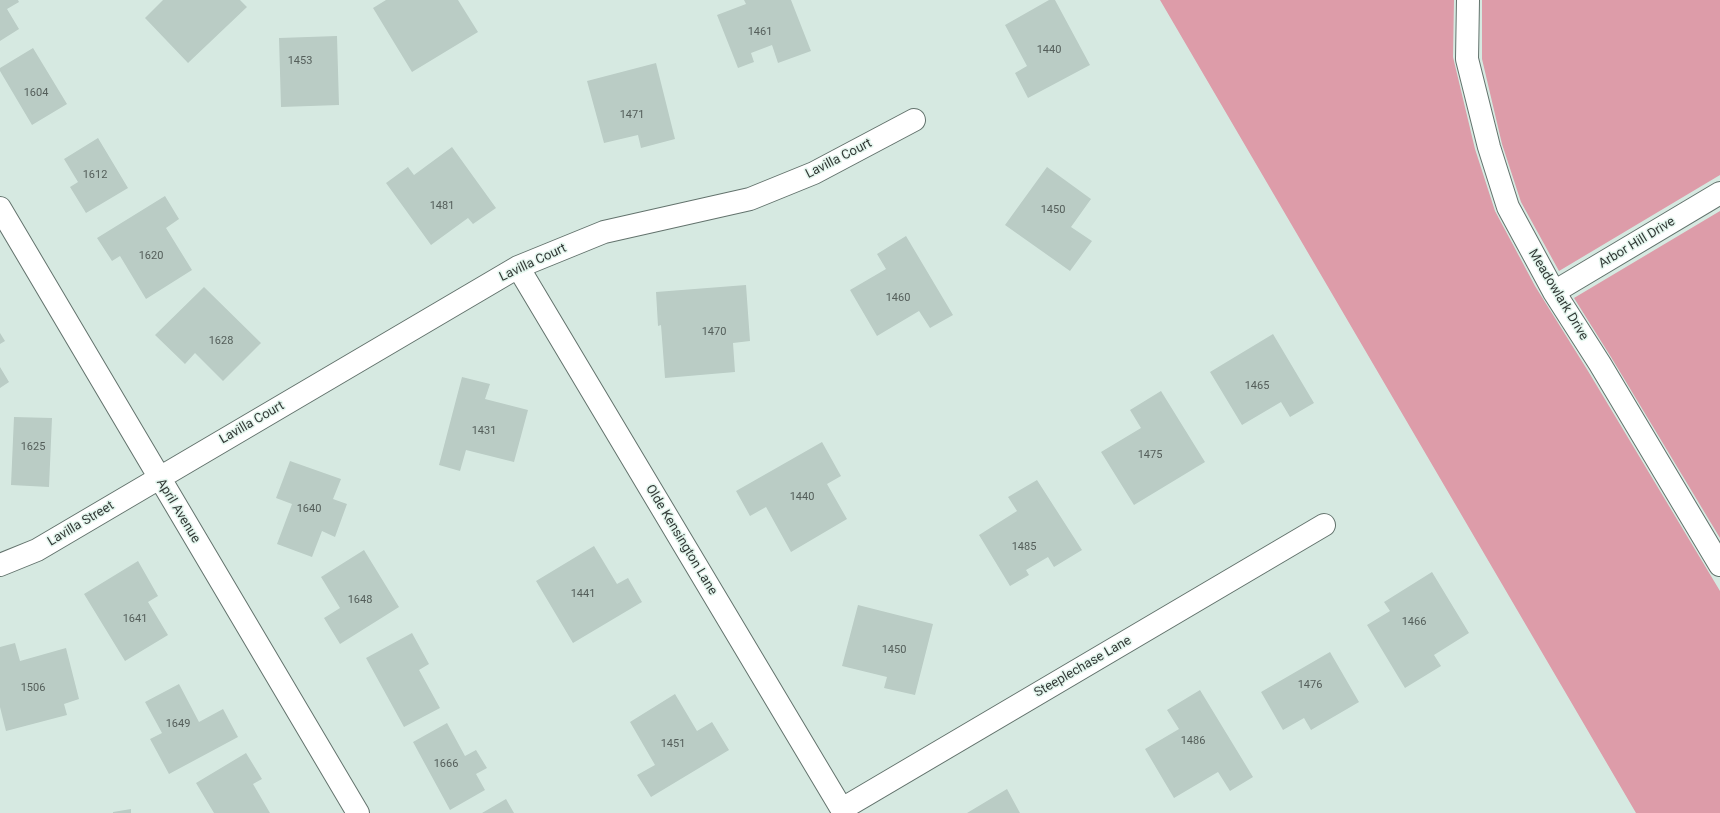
<!DOCTYPE html>
<style>
body{margin:0}
canvas{display:block;background:#d6e9e1}
</style>
<canvas width="1720" height="813"></canvas>
<script>
const g = document.querySelector('canvas').getContext('2d');
g.lineJoin = 'round';
function paint(path, color) { g.fillStyle = color; g.fill(path, 'evenodd'); }
function strokePath(path, color, width, dash) { g.strokeStyle = color; g.lineWidth = width; g.lineCap = dash ? 'butt' : 'round'; g.setLineDash(dash || []); g.stroke(path); }
function label(font, color, halo, rows, align = 'center') {
  g.font = font + ' Roboto,sans-serif'; g.lineWidth = 3; g.setLineDash([]); g.textBaseline = 'middle'; g.strokeStyle = halo; g.fillStyle = color; for (const [text, x, y, turn = 0] of rows) {
    g.save(); g.translate(x, y); g.rotate((+turn || 0) * Math.PI / 180); g.textAlign = isNaN(turn) ? turn : align; if (halo) g.strokeText(text, 0, 0); g.fillText(text, 0, 0); g.restore();
  }
}
paint(new Path2D(`
 M 1160,0 L 1454,0 L 1453,57 L 1475,149 L 1495,211 L 1535,286 L 1588,371 L 1720,591 L 1720,813 L 1636,813 Z
 M 1482,0 L 1720,0 L 1720,175 L 1559,271 L 1521,202 L 1502,144 L 1482,59 Z
 M 1720,211 L 1720,538 L 1611,357 L 1574,298 Z`), '#dd9ca9');
paint(new Path2D(`
 M 0,0 L 18,0 L 19,2 L 7,9 L 19,29 L 0,41 Z
 M 163,0 L 240,0 L 247,7 L 188,63 L 145,18 Z
 M 386,0 L 458,0 L 478,32 L 412,72 L 373,8 Z
 M 744,0 L 791,0 L 811,51 L 778,63 L 772,45 L 751,53 L 754,62 L 738,68 L 717,15 L 746,4 Z
 M 1049,0 L 1055,0 L 1090,65 L 1028,98 L 1015,73 L 1027,66 L 1005,25 Z
 M 337,36 L 339,105 L 281,107 L 279,38 Z
 M 33,48 L 67,104 L 32,125 L 0,71 L 0,68 Z
 M 656,63 L 675,139 L 641,148 L 638,135 L 604,143 L 587,81 Z
 M 98,138 L 128,188 L 86,213 L 70,187 L 78,182 L 64,159 Z
 M 452,147 L 496,208 L 473,224 L 468,218 L 431,245 L 386,183 L 408,167 L 414,175 Z
 M 1047,167 L 1091,199 L 1071,227 L 1092,241 L 1070,271 L 1005,225 Z
 M 165,196 L 179,219 L 166,228 L 192,270 L 146,299 L 120,256 L 112,261 L 97,238 Z
 M 906,236 L 953,315 L 930,328 L 919,311 L 877,336 L 850,290 L 886,269 L 877,254 Z
 M 746,285 L 750,341 L 733,343 L 735,372 L 665,378 L 661,325 L 658,326 L 656,292 Z
 M 204,287 L 261,343 L 223,381 L 195,353 L 185,364 L 155,335 Z
 M 0,333 L 5,341 L 0,344 Z
 M 1273,334 L 1314,403 L 1290,417 L 1281,402 L 1242,425 L 1210,372 Z
 M 0,367 L 9,382 L 0,388 Z
 M 462,377 L 490,384 L 485,399 L 528,410 L 514,462 L 466,450 L 460,471 L 439,465 Z
 M 1161,391 L 1205,462 L 1134,505 L 1101,452 L 1141,428 L 1130,410 Z
 M 14,417 L 52,418 L 49,487 L 11,485 Z
 M 822,442 L 841,476 L 827,484 L 847,519 L 791,552 L 766,507 L 750,516 L 736,491 Z
 M 290,461 L 341,479 L 333,499 L 347,504 L 335,537 L 322,531 L 312,557 L 277,544 L 292,504 L 276,498 Z
 M 1037,480 L 1082,550 L 1054,567 L 1048,557 L 1026,570 L 1029,575 L 1010,586 L 979,535 L 1017,511 L 1008,497 Z
 M 594,546 L 617,584 L 628,578 L 642,602 L 573,643 L 536,581 Z
 M 364,550 L 399,607 L 340,644 L 324,618 L 340,608 L 321,577 Z
 M 138,561 L 158,596 L 148,602 L 168,635 L 125,661 L 84,594 Z
 M 1432,572 L 1469,633 L 1434,655 L 1441,666 L 1405,688 L 1367,625 L 1390,611 L 1384,602 Z
 M 858,605 L 933,624 L 915,695 L 884,688 L 887,677 L 842,666 Z
 M 412,633 L 429,664 L 419,670 L 440,708 L 404,727 L 366,658 Z
 M 15,643 L 20,661 L 66,648 L 79,699 L 64,704 L 67,715 L 6,731 L 0,707 L 0,647 Z
 M 1330,652 L 1359,702 L 1311,730 L 1304,718 L 1283,730 L 1261,692 Z
 M 179,684 L 199,722 L 223,709 L 238,737 L 169,774 L 150,739 L 162,733 L 145,702 Z
 M 1200,690 L 1253,777 L 1230,791 L 1218,772 L 1174,798 L 1145,749 L 1179,729 L 1167,710 Z
 M 675,694 L 697,731 L 712,722 L 729,750 L 651,797 L 637,775 L 655,765 L 630,722 Z
 M 447,723 L 465,756 L 476,750 L 487,768 L 476,774 L 485,790 L 450,810 L 413,742 Z
 M 246,753 L 262,779 L 253,784 L 270,813 L 214,813 L 196,783 Z
 M 1007,789 L 1020,813 L 967,813 Z
 M 506,799 L 514,813 L 482,813 Z
 M 131,809 L 131,813 L 113,813 L 113,812 Z`), '#baccc5');
const minor = new Path2D(`
 M 1468,0 L 1467,59 L 1489,147 L 1508,207 L 1554,292 L 1600,364 L 1720,565
 M 0,208 L 358,813
 M 518,267 L 844,813
 M 1554,292 L 1720,193
 M 0,565 L 37,550 L 518,267 L 604,232 L 750,199 L 814,173 L 914,120
 M 842,809 L 1324,525`);
strokePath(minor, '#63736d', 24);
strokePath(minor, '#fff', 22);
label('11px', '#545e5a', null, [
 ["1461",760,32],
 ["1440",1049,50],
 ["1453",300,61],
 ["1604",36,93],
 ["1471",632,115],
 ["1612",95,175],
 ["1481",442,206],
 ["1450",1053,210],
 ["1620",151,256],
 ["1460",898,298],
 ["1470",714,332],
 ["1628",221,341],
 ["1465",1257,386],
 ["1431",484,431],
 ["1625",33,447],
 ["1475",1150,455],
 ["1440",802,497],
 ["1640",309,509],
 ["1485",1024,547],
 ["1441",583,594],
 ["1648",360,600],
 ["1641",135,619],
 ["1466",1414,622],
 ["1450",894,650],
 ["1476",1310,685],
 ["1506",33,688],
 ["1649",178,724],
 ["1486",1193,741],
 ["1451",673,744],
 ["1666",446,764]
]);
label('13px', '#323936', '#e4f6ee', [
 ["Lavilla Court",839,159,-27],
 ["Arbor Hill Drive",1637,243,-31],
 ["Lavilla Court",533,263,-25],
 ["Meadowlark Drive",1558,295,59],
 ["Lavilla Court",252,423,-30],
 ["April Avenue",178,511,59],
 ["Lavilla Street",81,524,-31],
 ["Olde Kensington Lane",681,540,59],
 ["Steeplechase Lane",1083,667,-30]
]);
</script>
